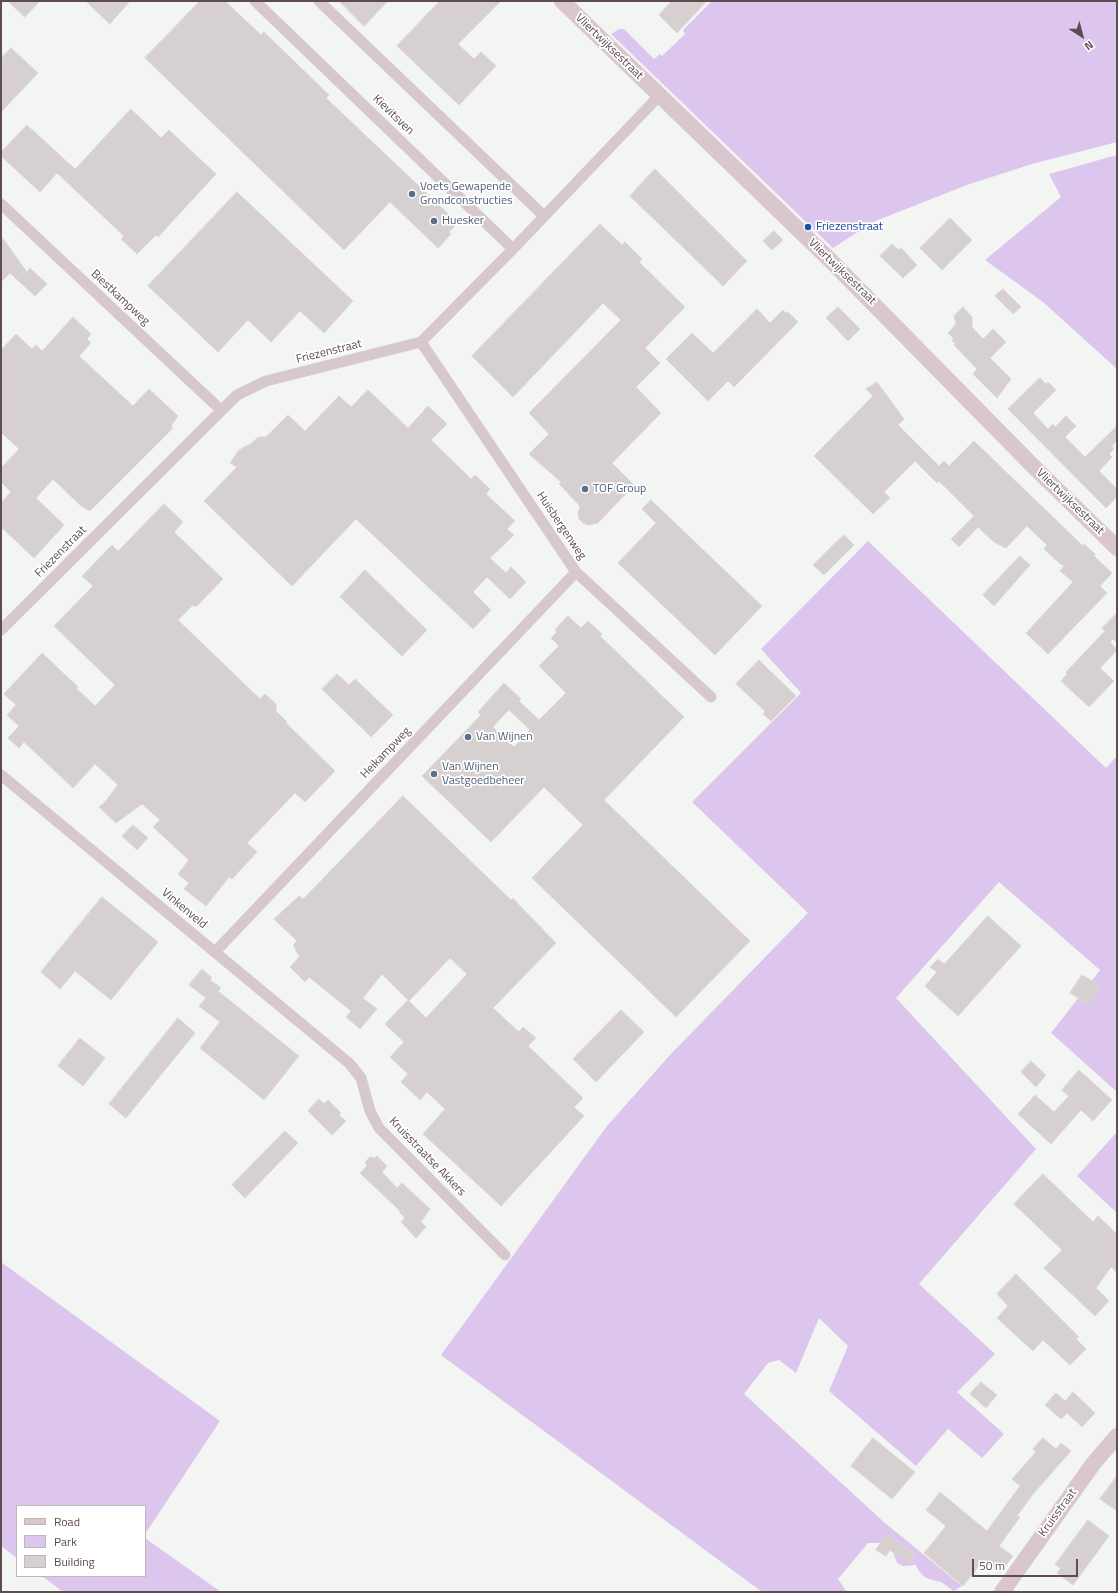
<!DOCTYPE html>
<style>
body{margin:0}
#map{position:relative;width:1118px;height:1593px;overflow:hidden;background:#f3f5f3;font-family:"Titillium Web",sans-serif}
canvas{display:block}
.frame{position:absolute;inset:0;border:2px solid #5f4c53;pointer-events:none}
.legend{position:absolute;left:16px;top:1505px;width:130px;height:72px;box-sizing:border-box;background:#fff;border:1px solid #bfb7ba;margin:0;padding:5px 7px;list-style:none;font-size:12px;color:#5f4c53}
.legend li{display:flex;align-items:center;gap:8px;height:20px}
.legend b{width:20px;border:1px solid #bfb7ba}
.north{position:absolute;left:1062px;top:16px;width:40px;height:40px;-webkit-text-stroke:3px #fff;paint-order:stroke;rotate:144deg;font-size:11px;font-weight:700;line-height:16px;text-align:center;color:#5f4c53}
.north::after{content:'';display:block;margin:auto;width:14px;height:18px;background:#5f4c53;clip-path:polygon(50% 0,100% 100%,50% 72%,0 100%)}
.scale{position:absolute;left:972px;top:1559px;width:106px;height:18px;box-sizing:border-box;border:2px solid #5f4c53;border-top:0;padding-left:5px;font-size:12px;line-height:14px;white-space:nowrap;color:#5f4c53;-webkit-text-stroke:3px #fff;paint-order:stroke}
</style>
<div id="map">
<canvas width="1118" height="1593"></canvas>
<div class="frame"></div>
<ul class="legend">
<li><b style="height:5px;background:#d9c7cd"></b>Road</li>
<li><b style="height:11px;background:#dcc6ee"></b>Park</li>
<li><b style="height:11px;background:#d7d0d1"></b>Building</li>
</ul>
<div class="north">N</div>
<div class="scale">50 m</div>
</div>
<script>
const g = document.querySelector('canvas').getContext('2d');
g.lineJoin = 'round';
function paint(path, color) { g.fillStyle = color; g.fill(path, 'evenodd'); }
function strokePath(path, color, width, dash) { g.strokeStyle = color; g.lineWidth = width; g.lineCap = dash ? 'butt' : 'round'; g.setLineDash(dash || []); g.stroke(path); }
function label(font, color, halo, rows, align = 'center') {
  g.font = font + ' "Titillium Web",sans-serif'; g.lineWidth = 3.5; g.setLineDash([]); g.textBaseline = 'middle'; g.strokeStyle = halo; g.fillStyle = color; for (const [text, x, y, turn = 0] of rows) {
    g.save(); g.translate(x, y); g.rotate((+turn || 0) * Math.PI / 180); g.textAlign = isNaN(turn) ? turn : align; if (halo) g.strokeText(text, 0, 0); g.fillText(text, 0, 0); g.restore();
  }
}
paint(new Path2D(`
 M 712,1 L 1117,1 L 1117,142 L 1032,164 L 967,185 L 873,222 L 833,248 L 611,34 L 619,29 L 624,29 L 654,59 L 660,54 L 662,56 L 685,34 L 683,30 Z
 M 1117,155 L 1117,369 L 1043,302 L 985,260 L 1061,197 L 1049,174 Z
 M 868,541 L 1106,768 L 1117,756 L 1117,1092 L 1051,1033 L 1100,970 L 999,882 L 896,998 L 1036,1149 L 919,1284 L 995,1354 L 957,1392 L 1004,1434 L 982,1458 L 948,1429 L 916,1466 L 829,1391 L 848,1346 L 819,1318 L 796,1373 L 779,1360 L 768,1363 L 744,1394 L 885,1523 L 962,1586 L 954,1591 C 950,1589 945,1584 941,1582 C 928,1579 921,1578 916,1565 L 903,1566 L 897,1563 L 892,1549 L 881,1543 L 868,1543 L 838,1579 L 846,1591 L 845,1592 L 762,1592 L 441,1355 L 607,1126 L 670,1055 L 808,913 L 692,802 L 801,693 L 761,649 Z
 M 1117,1132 L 1117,1213 L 1077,1176 Z
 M 1,1262 L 220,1421 L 145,1534 L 145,1506 L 17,1506 L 17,1558 L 1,1546 Z
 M 145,1538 L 221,1592 L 63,1592 L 42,1576 L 145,1576 Z`), '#dcc6ee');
const building = new Path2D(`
 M 8,1 L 40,1 L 25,17 Z
 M 86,1 L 130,1 L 110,24 Z
 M 200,1 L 225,1 L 261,35 L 264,32 L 329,95 L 326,98 L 458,223 L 449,232 L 451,234 L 438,248 L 390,202 L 344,250 L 145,58 Z
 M 339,1 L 388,1 L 364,26 Z
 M 440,1 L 501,1 L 458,44 L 474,59 L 481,52 L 496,66 L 459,105 L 397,46 Z
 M 672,1 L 707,1 L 677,33 L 659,15 Z
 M 11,48 L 38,73 L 1,112 L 1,58 Z
 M 131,109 L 161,138 L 169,130 L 216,174 L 158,237 L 156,235 L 137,254 L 121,239 L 124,236 L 57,173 L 40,192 L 1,156 L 1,152 L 27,125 L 75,169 Z
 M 655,169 L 747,261 L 723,286 L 630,196 Z
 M 237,192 L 353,301 L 324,333 L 300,311 L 271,342 L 248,320 L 218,352 L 148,286 Z
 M 950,218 L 972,240 L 942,270 L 920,248 Z
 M 600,224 L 622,245 L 625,242 L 642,259 L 639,262 L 685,307 L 645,348 L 660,363 L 636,387 L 661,413 L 612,463 L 634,485 L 598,523 L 588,525 L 583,523 L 579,519 L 578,513 L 580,506 L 559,484 L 561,482 L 529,454 L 549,434 L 529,413 L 621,320 L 603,303 L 513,397 L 472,356 Z
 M 774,231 L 783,240 L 772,250 L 763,241 Z
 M 1,236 L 27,272 L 30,268 L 47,284 L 35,296 L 10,273 L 1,282 Z
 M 892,244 L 899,250 L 901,248 L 917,265 L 903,278 L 880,256 Z
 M 1003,289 L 1021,307 L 1013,314 L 995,296 Z
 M 838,307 L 860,329 L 848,341 L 826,318 Z
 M 963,307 L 972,317 L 972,327 L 983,339 L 993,329 L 1006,342 L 990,358 L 1011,379 L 997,398 L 973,374 L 977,369 L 954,345 L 956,344 L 952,341 L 954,339 L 948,333 L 956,324 L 954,316 Z
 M 757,309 L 770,323 L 783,310 L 786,313 L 788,312 L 798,322 L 734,387 L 728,381 L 708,401 L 666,359 L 692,333 L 713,353 Z
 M 73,317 L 91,334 L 87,339 L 91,343 L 79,356 L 133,406 L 149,389 L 178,416 L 171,426 L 173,428 L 90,511 L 81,506 L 53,479 L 36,498 L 64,525 L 34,558 L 1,527 L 1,503 L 11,492 L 1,482 L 1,468 L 19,449 L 1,432 L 1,350 L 16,334 L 32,349 L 36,345 L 42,351 Z
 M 1040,378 L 1046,384 L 1048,382 L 1056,390 L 1033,413 L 1048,429 L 1053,424 L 1055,427 L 1066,416 L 1076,426 L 1065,437 L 1085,457 L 1117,426 L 1117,440 L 1112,446 L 1114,449 L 1109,454 L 1112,457 L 1099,471 L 1117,489 L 1117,497 L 1106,508 L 1008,409 Z
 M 877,382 L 904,419 L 898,425 L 939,466 L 944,461 L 949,466 L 974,441 L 1083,546 L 1084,544 L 1095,554 L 1094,556 L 1112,573 L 1100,586 L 1107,593 L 1048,654 L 1026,633 L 1073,582 L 1060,571 L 1064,566 L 1059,563 L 1044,549 L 1047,545 L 1027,526 L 1006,548 L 994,542 L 978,527 L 959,547 L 951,539 L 974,516 L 939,481 L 937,483 L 915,461 L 884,492 L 890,498 L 873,514 L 814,456 L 873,396 L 866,389 Z
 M 368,390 L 408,428 L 428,406 L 447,424 L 431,440 L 471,479 L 475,475 L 490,489 L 486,494 L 515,521 L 507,529 L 514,535 L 490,558 L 506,573 L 511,567 L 526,582 L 510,599 L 487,577 L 473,592 L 491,610 L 473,629 L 356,519 L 292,586 L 204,501 L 237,467 L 230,463 L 239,450 L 252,443 L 258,437 L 266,437 L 288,415 L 305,431 L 339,396 L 351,407 Z
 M 651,500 L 762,606 L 715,655 L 618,563 L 656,523 L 642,509 Z
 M 164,504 L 183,522 L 174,532 L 223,579 L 196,607 L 193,605 L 178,620 L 260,699 L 265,694 L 276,704 L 276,711 L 287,722 L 286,723 L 335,771 L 305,802 L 295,793 L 247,843 L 257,852 L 232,879 L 229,877 L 206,906 L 184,889 L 189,883 L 178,874 L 189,860 L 153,827 L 160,820 L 142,804 L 116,823 L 99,807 L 105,802 L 118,785 L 95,764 L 73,788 L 24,742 L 19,748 L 8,738 L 19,726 L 7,715 L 16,705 L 4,694 L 42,653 L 78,687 L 76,688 L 95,706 L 115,685 L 54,626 L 93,586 L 82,576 L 112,545 L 118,551 Z
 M 844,535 L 854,545 L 824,575 L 813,565 Z
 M 1020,556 L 1030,565 L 994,606 L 983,595 Z
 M 365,570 L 427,630 L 402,656 L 340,597 Z
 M 1117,613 L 1117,643 L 1113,639 L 1110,642 L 1117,650 L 1100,668 L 1114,681 L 1089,707 L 1061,681 L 1067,674 L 1066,672 L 1105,631 L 1102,628 Z
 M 568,616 L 581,628 L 588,621 L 602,634 L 600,636 L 684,717 L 604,800 L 750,941 L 676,1017 L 532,878 L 583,825 L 544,787 L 491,842 L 422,776 L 481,715 L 478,712 L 504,683 L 521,699 L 519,701 L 539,720 L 566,693 L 539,666 L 559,646 L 551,638 L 557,632 L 555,630 ZM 509,710 L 530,730 L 514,747 L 493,727 Z
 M 759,660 L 796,696 L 771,721 L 763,714 L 765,711 L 736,684 Z
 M 337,674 L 349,685 L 355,679 L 393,715 L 371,737 L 322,689 Z
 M 403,796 L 511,900 L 513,898 L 520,906 L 556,943 L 493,1008 L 519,1032 L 523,1027 L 536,1038 L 528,1046 L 583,1098 L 574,1107 L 584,1116 L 501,1206 L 423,1134 L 445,1109 L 427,1092 L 420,1100 L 401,1082 L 408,1074 L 390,1057 L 404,1042 L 385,1024 L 408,1000 L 426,1018 L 467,974 L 450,958 L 409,1001 L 382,974 L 363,998 L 377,1009 L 360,1029 L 346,1017 L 351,1011 L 309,977 L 305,982 L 290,967 L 300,956 L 295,950 L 296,949 L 293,945 L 297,941 L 274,919 L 299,896 L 303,899 Z
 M 133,825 L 148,838 L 137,850 L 122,836 Z
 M 102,897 L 158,942 L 111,1000 L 75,971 L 60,989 L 41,972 Z
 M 988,916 L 1021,946 L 958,1016 L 925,986 L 937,972 L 930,967 L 938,959 L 944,964 Z
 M 202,969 L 212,978 L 210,980 L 221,988 L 218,991 L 299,1056 L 264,1100 L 200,1048 L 220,1022 L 199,1006 L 206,998 L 189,985 Z
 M 1082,975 L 1101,986 L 1089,1005 L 1070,993 Z
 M 621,1010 L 644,1032 L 596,1082 L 573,1059 Z
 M 178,1018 L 195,1033 L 126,1118 L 109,1104 Z
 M 80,1038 L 105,1058 L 83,1086 L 58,1066 Z
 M 1031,1061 L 1046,1075 L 1036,1087 L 1021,1072 Z
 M 1079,1070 L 1112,1100 L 1093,1121 L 1081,1110 L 1051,1144 L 1018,1114 L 1035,1095 L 1054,1112 L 1069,1096 L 1062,1090 Z
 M 319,1099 L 324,1104 L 328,1100 L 341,1113 L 339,1115 L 346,1121 L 332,1135 L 308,1111 Z
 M 285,1131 L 298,1143 L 245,1198 L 232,1185 Z
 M 377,1156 L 387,1166 L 382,1172 L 397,1188 L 402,1183 L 430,1209 L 421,1222 L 426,1227 L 416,1238 L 401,1222 L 405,1218 L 399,1212 L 400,1211 L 360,1173 L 367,1166 L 365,1162 L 370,1157 L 375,1158 Z
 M 1043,1174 L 1093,1222 L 1098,1216 L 1117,1234 L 1117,1273 L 1111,1267 L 1096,1288 L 1109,1301 L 1095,1316 L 1044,1268 L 1062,1250 L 1014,1204 Z
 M 1016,1274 L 1079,1337 L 1076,1339 L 1086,1349 L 1070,1365 L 1043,1340 L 1033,1351 L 997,1318 L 1008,1306 L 997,1294 Z
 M 981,1382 L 997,1395 L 986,1408 L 970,1394 Z
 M 1073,1392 L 1095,1413 L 1082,1427 L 1067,1413 L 1061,1419 L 1045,1405 L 1056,1393 L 1065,1401 Z
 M 873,1438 L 915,1472 L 892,1499 L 851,1466 Z
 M 1043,1438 L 1056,1449 L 1061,1443 L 1071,1451 L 1033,1494 L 1017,1516 L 1020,1517 L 999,1546 L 1013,1556 L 1000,1573 L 984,1560 L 963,1586 L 924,1553 L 946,1526 L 926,1510 L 940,1492 L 987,1531 L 1020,1486 L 1012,1479 L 1036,1452 L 1033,1449 Z
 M 1117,1476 L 1117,1511 L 1100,1499 Z
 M 1088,1520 L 1109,1536 L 1073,1585 L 1057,1573 L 1061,1568 L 1055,1565 Z
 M 887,1534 L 915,1554 L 909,1563 L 890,1550 L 886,1556 L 876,1550 Z`);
paint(building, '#d7d0d1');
strokePath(building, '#ddd7d8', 1);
strokePath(new Path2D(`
 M 255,1 L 513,249
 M 319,1 L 544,216
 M 1,204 L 221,410
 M 421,342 L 576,572 L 711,697
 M 1,630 L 237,395 L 266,381 L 421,342 L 513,249 L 659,96
 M 1,775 L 350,1064 L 361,1078 L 370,1111 L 379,1128 L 505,1255
 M 215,952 L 576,572`), '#d6c8cd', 11);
strokePath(new Path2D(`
 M 562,1 L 831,261 L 1032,465 L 1117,548
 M 1002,1592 L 1093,1464 L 1117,1436`), '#d9c7cd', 16);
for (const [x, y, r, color] of [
 [412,194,4,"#5c6f8a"],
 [434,221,4,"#5c6f8a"],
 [808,227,4,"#1a4fb4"],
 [585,489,4,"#5c6f8a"],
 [468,737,4,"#5c6f8a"],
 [434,774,4,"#5c6f8a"]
]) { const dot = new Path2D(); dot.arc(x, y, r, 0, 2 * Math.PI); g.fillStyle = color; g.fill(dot); strokePath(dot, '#fff', 1.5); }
label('12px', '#5f4c53', '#fff', [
 ["Vliertwijksestraat",609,47,44],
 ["Kievitsven",393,115,44],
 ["Vliertwijksestraat",842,272,44],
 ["Biestkampweg",120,298,43],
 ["Friezenstraat",329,352,-14],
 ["Vliertwijksestraat",1070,502,44],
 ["Huisbergenweg",561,526,56],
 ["Friezenstraat",61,552,-45],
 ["Heikampweg",386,753,-46],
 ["Vinkenveld",184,909,40],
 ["Kruisstraatse Akkers",427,1157,46],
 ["Kruisstraat",1058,1513,-54]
]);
label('12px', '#4e5e75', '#fff', [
 ["Voets Gewapende",420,187],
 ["Grondconstructies",420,201],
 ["Huesker",442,221],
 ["TOF Group",593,489],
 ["Van Wijnen",476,737],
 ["Van Wijnen",442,767],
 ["Vastgoedbeheer",442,781]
], 'left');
label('12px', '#164399', '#fff', [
 ["Friezenstraat",816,227]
], 'left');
</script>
